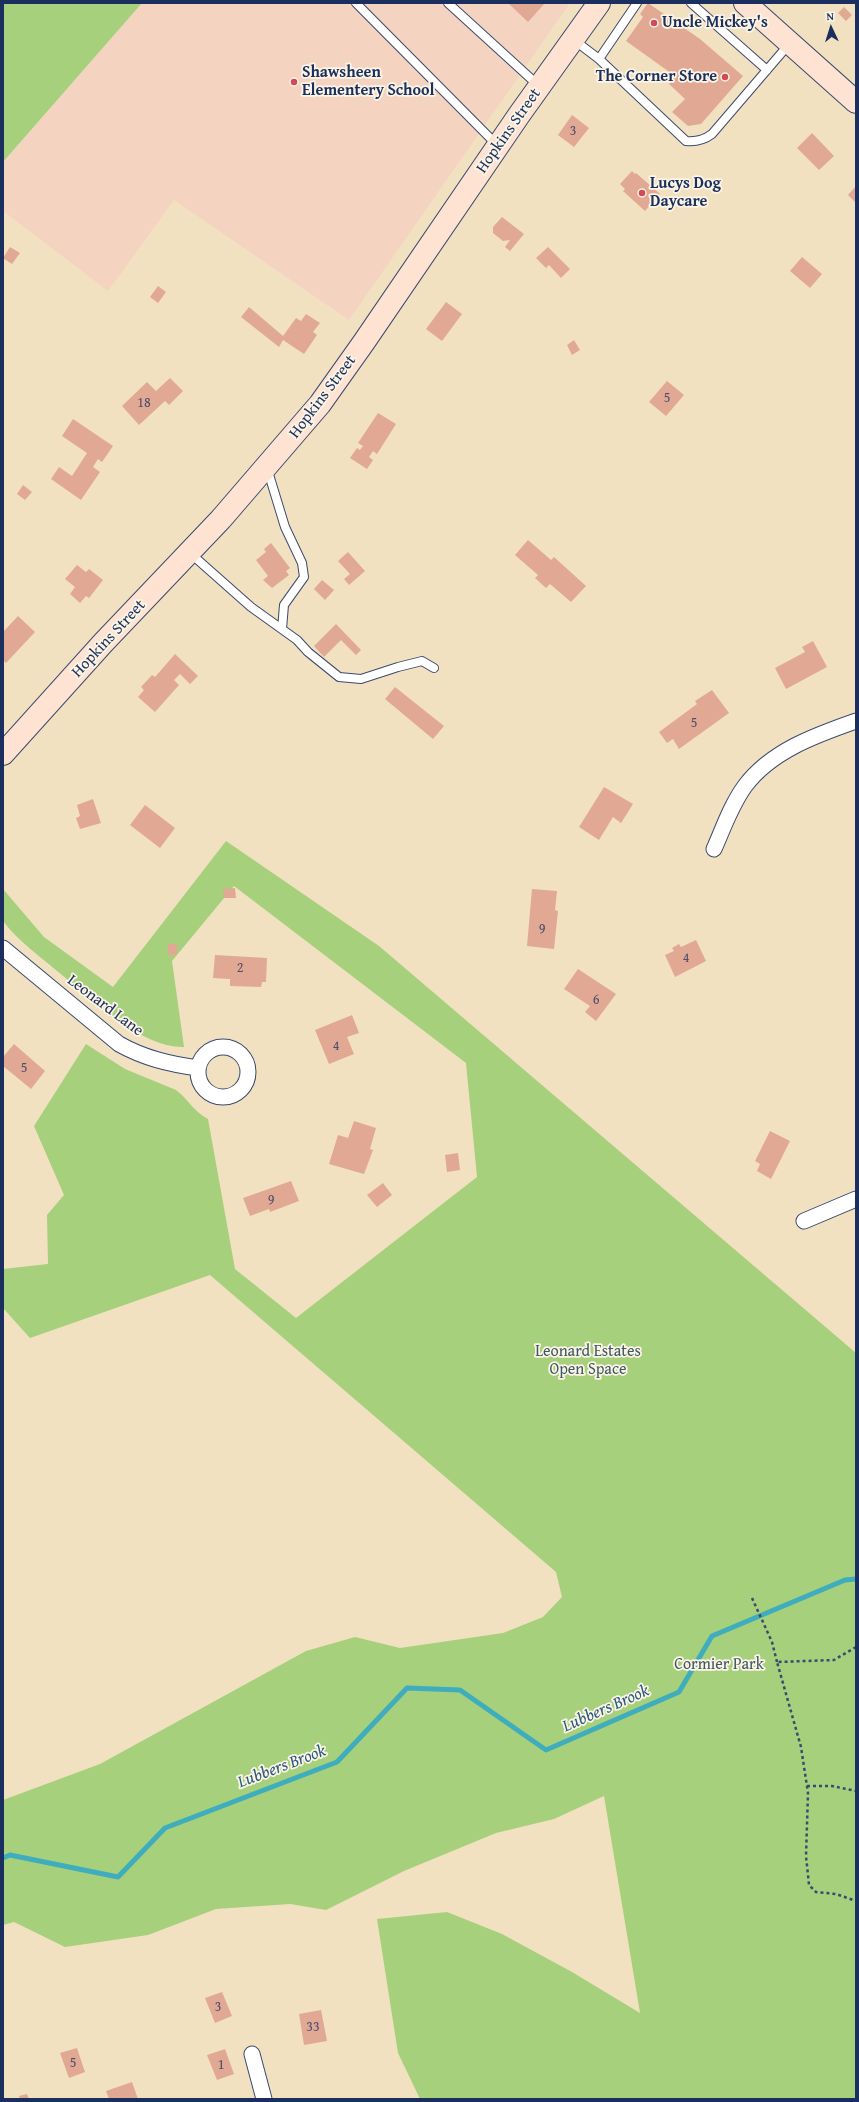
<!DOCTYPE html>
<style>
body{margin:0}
#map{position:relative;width:859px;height:2102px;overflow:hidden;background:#f1e1c1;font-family:"Gentium Book Plus",serif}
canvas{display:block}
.frame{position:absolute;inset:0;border:4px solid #1b2f5e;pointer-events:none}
.north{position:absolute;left:811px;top:8px;width:40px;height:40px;-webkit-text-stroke:3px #fcf5e5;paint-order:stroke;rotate:356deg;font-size:11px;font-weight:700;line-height:16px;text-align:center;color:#1b2f5e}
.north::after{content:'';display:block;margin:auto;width:14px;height:18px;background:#1b2f5e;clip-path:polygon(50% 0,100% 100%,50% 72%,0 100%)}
</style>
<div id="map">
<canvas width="859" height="2102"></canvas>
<div class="frame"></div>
<div class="north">N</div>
</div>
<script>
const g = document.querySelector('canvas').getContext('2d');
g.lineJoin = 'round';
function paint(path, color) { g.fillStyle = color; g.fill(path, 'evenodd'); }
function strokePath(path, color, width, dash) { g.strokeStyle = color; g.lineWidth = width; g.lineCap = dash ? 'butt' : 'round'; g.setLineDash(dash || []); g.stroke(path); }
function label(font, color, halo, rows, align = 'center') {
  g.font = font + ' "Gentium Book Plus",serif'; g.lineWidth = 3.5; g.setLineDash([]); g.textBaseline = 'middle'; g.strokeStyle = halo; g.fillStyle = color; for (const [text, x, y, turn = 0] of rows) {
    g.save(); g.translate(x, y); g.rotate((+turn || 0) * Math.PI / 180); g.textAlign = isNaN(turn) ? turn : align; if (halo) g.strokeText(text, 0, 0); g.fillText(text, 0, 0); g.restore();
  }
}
paint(new Path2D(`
 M 142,3 L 570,3 L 349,320 L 174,200 L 108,291 L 3,211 L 3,162 Z`), '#f5d3c1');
paint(new Path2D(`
 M 3,3 L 142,3 L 3,162 Z
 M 226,841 L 379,946 L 856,1353 L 856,2099 L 420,2099 L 398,2053 L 377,1919 L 447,1912 L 502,1934 L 572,1972 L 640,2013 L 604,1796 L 554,1819 L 496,1833 L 404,1871 L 326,1910 L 290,1904 L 216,1909 L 148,1935 L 65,1947 L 14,1922 L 3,1925 L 3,1800 L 100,1764 L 306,1651 L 355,1637 L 400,1648 L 503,1633 L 543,1617 L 562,1597 L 556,1572 L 210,1275 L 30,1338 L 3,1308 L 3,1269 L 48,1264 L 47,1215 L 64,1195 L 34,1126 L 86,1044 L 125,1069 L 176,1090 C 188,1099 194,1112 208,1119 L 235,1269 L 296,1318 L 477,1177 L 466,1063 L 234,886 L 172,961 L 184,1047 C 141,1048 93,1000 62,975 C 42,958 19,942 3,921 L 3,889 L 44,937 L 113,987 Z`), '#a6d07b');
strokePath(new Path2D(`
 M 3,1858 L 10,1855 L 118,1877 L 165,1828 L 337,1762 L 407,1688 L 460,1690 L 546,1750 L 679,1692 L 712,1636 L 845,1580 L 856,1579`), '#3fadbd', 5);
paint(new Path2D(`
 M 508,3 L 545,3 L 528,22 Z
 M 648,3 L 700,39 L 743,76 L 701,124 L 688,126 L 672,112 L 685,99 L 669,84 L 675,76 L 626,41 L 643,17 L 640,14 Z
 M 844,7 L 852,15 L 846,21 L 838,13 Z
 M 572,115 L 589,128 L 574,147 L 558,135 Z
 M 812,133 L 834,156 L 819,170 L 797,148 Z
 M 632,171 L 635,174 L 636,173 L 660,194 L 645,211 L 623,191 L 625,189 L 620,184 Z
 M 856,186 L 856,203 L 848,195 Z
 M 502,217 L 524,234 L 510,251 L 505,247 L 510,240 L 503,241 L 493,233 L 493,227 Z
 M 10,247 L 20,253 L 12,264 L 3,258 Z
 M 548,247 L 570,269 L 561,278 L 549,265 L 546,268 L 536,258 Z
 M 802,257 L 822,274 L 810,288 L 790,271 Z
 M 158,286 L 166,292 L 158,303 L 150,297 Z
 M 446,302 L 462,314 L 442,341 L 426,329 Z
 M 249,307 L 283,336 L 296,318 L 301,321 L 306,314 L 320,323 L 313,332 L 317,335 L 304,354 L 283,340 L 279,347 L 241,317 Z
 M 574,340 L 580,350 L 572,355 L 567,345 Z
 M 170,378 L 183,391 L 169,405 L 165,401 L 139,425 L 122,406 L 147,382 L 156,391 Z
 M 667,381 L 684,395 L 666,416 L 649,402 Z
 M 378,413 L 396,424 L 377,454 L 373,451 L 369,457 L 373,460 L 367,469 L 350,458 L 357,448 L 360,450 L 363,446 L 358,443 Z
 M 73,419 L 113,446 L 102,462 L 98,459 L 93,467 L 100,472 L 81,500 L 51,479 L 59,467 L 72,476 L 87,453 L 62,436 Z
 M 23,485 L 32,492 L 25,500 L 17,494 Z
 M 528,540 L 551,560 L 554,557 L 586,586 L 571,602 L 550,584 L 546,588 L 535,578 L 538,575 L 515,555 Z
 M 271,543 L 290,568 L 286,571 L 289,575 L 272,588 L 263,580 L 268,576 L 256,560 L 266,552 L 264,549 Z
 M 348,552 L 365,571 L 349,585 L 344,579 L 350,574 L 338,561 Z
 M 77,565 L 86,572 L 89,569 L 103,580 L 89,598 L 86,596 L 80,603 L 70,594 L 75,587 L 65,579 Z
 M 322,580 L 334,590 L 325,600 L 314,589 Z
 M 18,616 L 35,632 L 6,663 L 3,660 L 3,632 Z
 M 336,624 L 361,650 L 356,655 L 341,640 L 324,657 L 314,646 Z
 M 813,641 L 827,667 L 786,689 L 775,668 L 805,652 L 802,647 Z
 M 175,654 L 198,676 L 190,684 L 180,674 L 174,680 L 179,685 L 155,712 L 138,697 L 144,690 L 141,687 L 152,675 L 155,677 Z
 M 395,687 L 444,726 L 433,739 L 385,699 Z
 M 712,690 L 729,713 L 679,749 L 673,739 L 667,743 L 659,732 L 697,704 L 695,701 Z
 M 604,787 L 633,804 L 621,823 L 613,817 L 599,840 L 579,827 Z
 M 93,799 L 101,823 L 80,829 L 76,818 L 80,816 L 77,805 Z
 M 145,805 L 175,828 L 160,848 L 130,825 Z
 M 235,888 L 236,898 L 224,898 L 223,889 Z
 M 532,889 L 557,891 L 555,910 L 558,911 L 554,949 L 527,946 Z
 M 696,940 L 706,961 L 675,977 L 665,955 L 674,951 L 672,948 L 679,944 L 681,947 Z
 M 168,944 L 177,944 L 177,955 L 168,955 Z
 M 215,955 L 267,958 L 266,982 L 262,982 L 261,987 L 230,986 L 230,979 L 213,978 Z
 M 578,969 L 616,994 L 596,1021 L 585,1012 L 590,1006 L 564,989 Z
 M 352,1015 L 359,1033 L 347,1037 L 354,1054 L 329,1064 L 315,1030 Z
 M 14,1044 L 45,1071 L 31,1089 L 3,1066 L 3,1057 Z
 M 354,1121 L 376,1128 L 370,1149 L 373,1150 L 364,1174 L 329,1164 L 338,1135 L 348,1138 Z
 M 770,1131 L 790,1141 L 771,1179 L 757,1171 L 760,1164 L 755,1161 Z
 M 458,1153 L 460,1170 L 447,1172 L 445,1155 Z
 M 291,1181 L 299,1201 L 270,1212 L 269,1209 L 250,1216 L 243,1198 Z
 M 383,1183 L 392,1195 L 377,1207 L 367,1195 Z
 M 222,1992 L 232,2016 L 215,2023 L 205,1998 Z
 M 321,2010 L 327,2041 L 304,2045 L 299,2014 Z
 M 77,2048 L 85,2072 L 69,2078 L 60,2053 Z
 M 225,2049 L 234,2074 L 217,2080 L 207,2055 Z
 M 132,2082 L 138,2099 L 109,2099 L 106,2091 Z
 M 27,2094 L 29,2099 L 20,2099 L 19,2096 Z`), '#e1a994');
const lane = new Path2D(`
 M 356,3 L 497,145
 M 448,3 L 539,86
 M 691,3 L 767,70
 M 574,40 L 599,59 L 686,141 C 696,142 704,140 712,134 L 790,43
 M 599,59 L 637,3
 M 267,468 L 285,527 L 302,563 L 304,577 L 284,605 L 282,629
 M 190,553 L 251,607 L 297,640 L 308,652 L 339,677 L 361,679 L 398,667 L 422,661 L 434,668`);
const street = new Path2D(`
 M 714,849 C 723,829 731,805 745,786 C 771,751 816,735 856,721
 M 3,948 L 119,1044 C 144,1058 169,1064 198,1068
 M198 1072a25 25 0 1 1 50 0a25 25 0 1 1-50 0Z
 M 804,1221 L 856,1199
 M 252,2054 L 264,2099`);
const secondary = new Path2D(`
 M 745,3 L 856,102
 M 3,754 L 103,643 L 221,519 L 320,404 L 364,342 L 519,115 L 599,3`);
strokePath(lane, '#3b4a6d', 10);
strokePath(street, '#3b4a6d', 17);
strokePath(secondary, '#3b4a6d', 24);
strokePath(new Path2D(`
 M 752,1598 L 772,1642 L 777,1662
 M 856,1647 L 834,1660 L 777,1662 L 801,1747 L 808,1793 L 806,1856 L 809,1885 L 816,1892 L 836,1894 L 856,1901
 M 807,1786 L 832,1786 L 856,1791`), '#3b4a6d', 2.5, [3, 3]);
strokePath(lane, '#fff', 8);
strokePath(street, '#fff', 15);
strokePath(secondary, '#fee3d2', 22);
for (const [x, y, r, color] of [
 [654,23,4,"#d1495b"],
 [725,77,4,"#d1495b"],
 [294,82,4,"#d1495b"],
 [642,193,4,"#d1495b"]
]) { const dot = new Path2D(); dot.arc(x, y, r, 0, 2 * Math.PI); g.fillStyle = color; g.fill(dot); strokePath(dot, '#fcf5e5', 1.5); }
label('14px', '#4c4e6c', null, [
 ["3",573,131],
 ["5",667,398],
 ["18",144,403],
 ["5",694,723],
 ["9",542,929],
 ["4",686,958],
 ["2",240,968],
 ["6",596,1000],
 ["4",336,1046],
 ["5",24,1068],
 ["9",271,1200],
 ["3",218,2007],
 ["33",313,2027],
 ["5",73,2063],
 ["1",221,2065]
]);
label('bold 16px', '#1b2f5e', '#fcf5e5', [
 ["Uncle Mickey's",662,23],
 ["Shawsheen",302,73],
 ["Elementery School",302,91],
 ["The Corner Store",717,77,"right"],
 ["Lucys Dog",650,184],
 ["Daycare",650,202]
], 'left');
label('16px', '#1b2f5e', '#fcf5e5', [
 ["Hopkins Street",509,131,-55],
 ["Hopkins Street",323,397,-53],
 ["Hopkins Street",109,639,-47],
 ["Leonard Lane",105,1006,37]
]);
label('16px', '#3e5765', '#fcf5e5', [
 ["Leonard Estates",588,1352],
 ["Open Space",588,1370],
 ["Cormier Park",719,1665]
]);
label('italic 17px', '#285b7f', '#fcf5e5', [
 ["Lubbers Brook",606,1709,-24],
 ["Lubbers Brook",282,1767,-21]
]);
</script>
